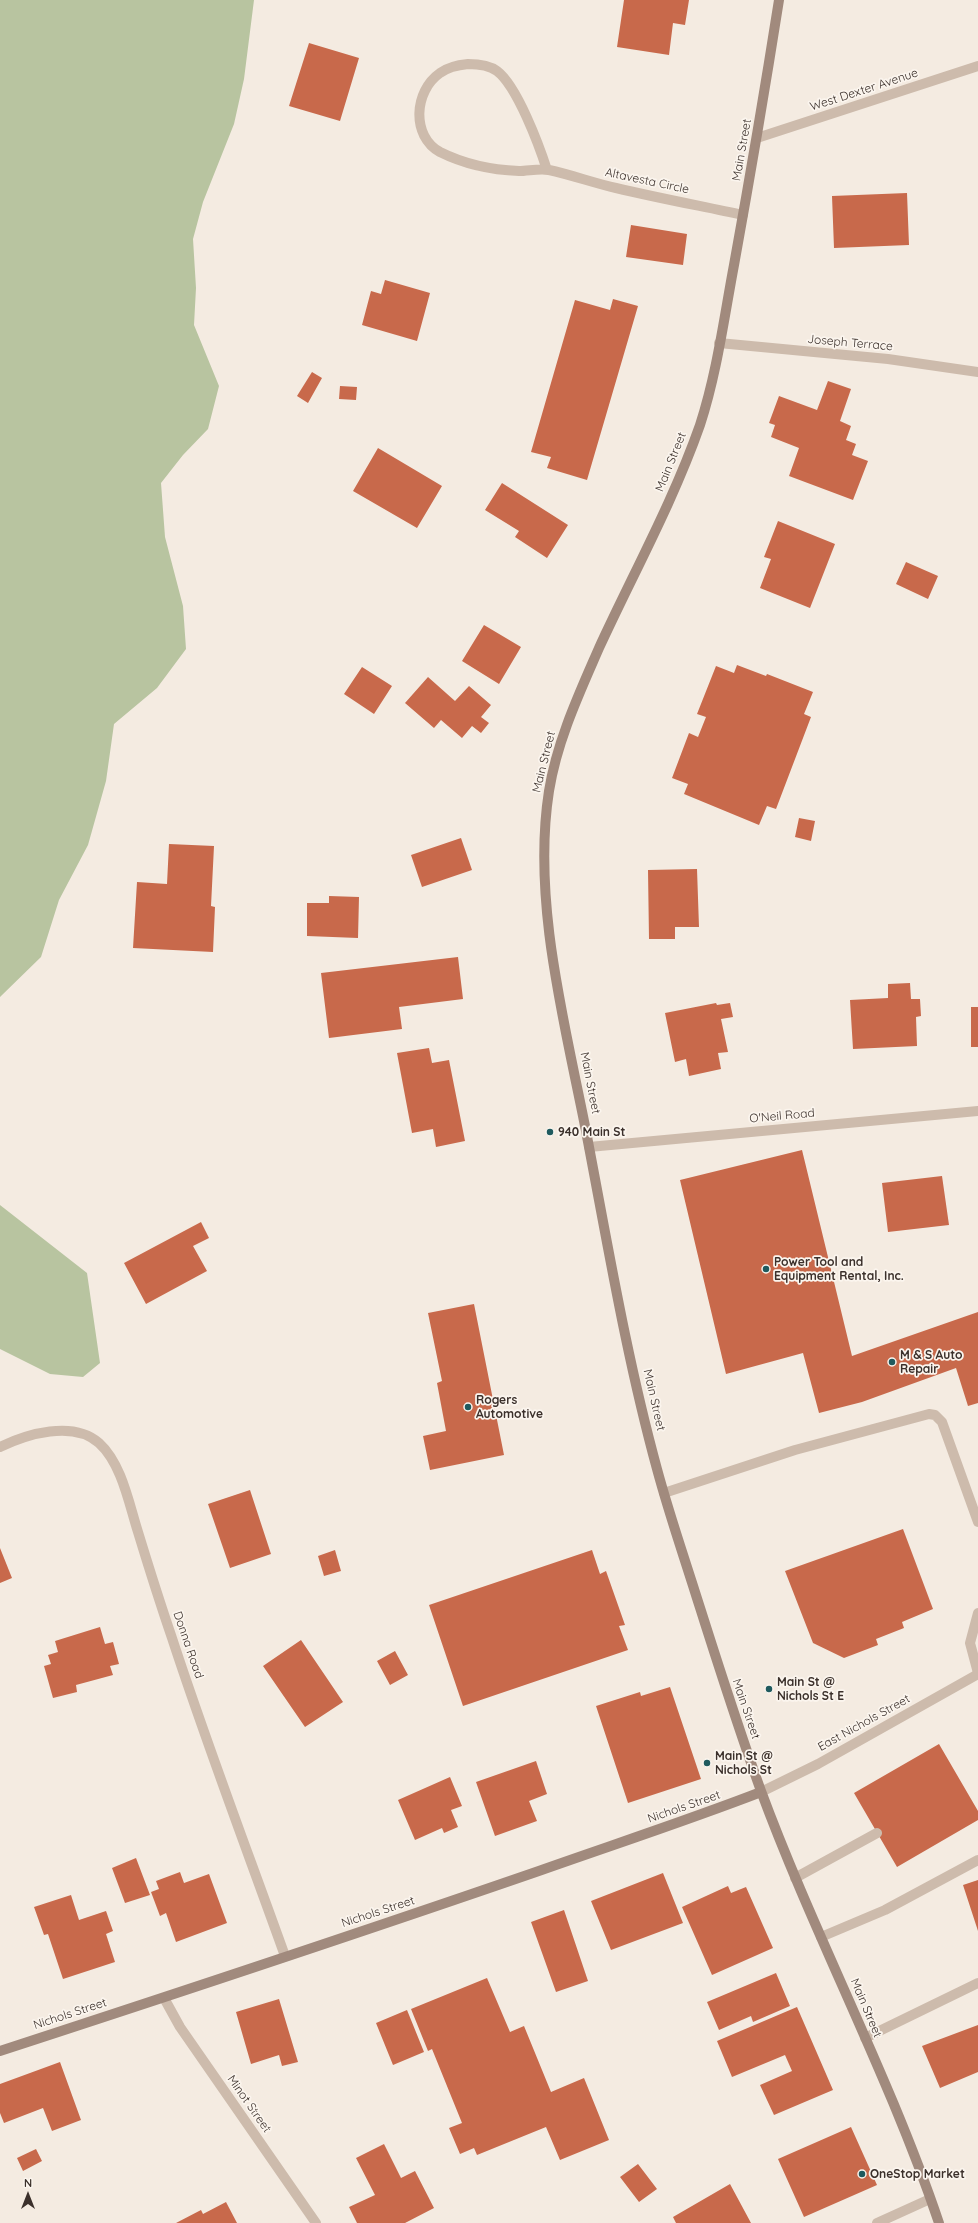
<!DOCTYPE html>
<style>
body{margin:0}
#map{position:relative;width:978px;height:2223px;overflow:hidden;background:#f4ebe1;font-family:Quicksand,sans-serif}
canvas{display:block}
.north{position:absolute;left:8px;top:2175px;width:40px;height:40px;-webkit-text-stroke:3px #fbf5ee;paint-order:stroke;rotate:0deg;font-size:11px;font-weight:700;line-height:16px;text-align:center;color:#3b302b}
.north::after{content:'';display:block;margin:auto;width:14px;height:18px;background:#3b302b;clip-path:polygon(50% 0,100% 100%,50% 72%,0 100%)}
</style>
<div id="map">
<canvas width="978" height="2223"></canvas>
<div class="north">N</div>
</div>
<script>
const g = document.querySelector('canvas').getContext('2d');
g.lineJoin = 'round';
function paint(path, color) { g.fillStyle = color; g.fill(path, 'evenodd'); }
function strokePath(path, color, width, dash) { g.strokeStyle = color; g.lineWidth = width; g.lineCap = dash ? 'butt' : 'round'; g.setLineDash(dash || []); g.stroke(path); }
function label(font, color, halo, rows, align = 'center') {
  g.font = font + ' Quicksand,sans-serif'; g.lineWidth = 3.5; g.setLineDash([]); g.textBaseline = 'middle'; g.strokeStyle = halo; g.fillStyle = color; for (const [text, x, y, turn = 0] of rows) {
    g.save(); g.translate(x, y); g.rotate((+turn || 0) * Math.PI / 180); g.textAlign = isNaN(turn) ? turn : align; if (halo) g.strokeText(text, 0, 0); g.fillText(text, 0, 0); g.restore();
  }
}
paint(new Path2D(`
 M 0,0 L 254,0 L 244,79 L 234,124 L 203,202 L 193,239 L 196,288 L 194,325 L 219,386 L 208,429 L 183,455 L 161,483 L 165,537 L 183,606 L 186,649 L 157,688 L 114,724 L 106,781 L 88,845 L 59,900 L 41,957 L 0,997 Z
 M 0,1205 L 87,1273 L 100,1363 L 83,1377 L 50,1374 L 0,1349 Z`), '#b8c4a0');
paint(new Path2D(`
 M 624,0 L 689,0 L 685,25 L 673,23 L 669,55 L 617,47 Z
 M 309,43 L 359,58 L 340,121 L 289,106 Z
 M 907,193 L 909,245 L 834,248 L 832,196 Z
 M 631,225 L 687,234 L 683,265 L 626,257 Z
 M 385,280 L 430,293 L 417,341 L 362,325 L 371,291 L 381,294 Z
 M 613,299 L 638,306 L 587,480 L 547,468 L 551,457 L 531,452 L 575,300 L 610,310 Z
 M 312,372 L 322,378 L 308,403 L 297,396 Z
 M 828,381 L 851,389 L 840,421 L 851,426 L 846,440 L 856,444 L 852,455 L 868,461 L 853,500 L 789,476 L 799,448 L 771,437 L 775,425 L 769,423 L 779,396 L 817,410 Z
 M 340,386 L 357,387 L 356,400 L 339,399 Z
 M 378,448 L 442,486 L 417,528 L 353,491 Z
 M 502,483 L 568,525 L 547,558 L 515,537 L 519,531 L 485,510 Z
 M 778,521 L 835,544 L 810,608 L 760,588 L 771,559 L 764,557 Z
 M 906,562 L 938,576 L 928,599 L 896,584 Z
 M 484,625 L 521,647 L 499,684 L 462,661 Z
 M 737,665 L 766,676 L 767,674 L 813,692 L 804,714 L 811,717 L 776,809 L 767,806 L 759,825 L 684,794 L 688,784 L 672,778 L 689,733 L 698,737 L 706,717 L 697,714 L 716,666 L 734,673 Z
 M 362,667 L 392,686 L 374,714 L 344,694 Z
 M 428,677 L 455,701 L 469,686 L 491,705 L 481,717 L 489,723 L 481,733 L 472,726 L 462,738 L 441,720 L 434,728 L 405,703 Z
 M 799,818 L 815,821 L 811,841 L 795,837 Z
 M 461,838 L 472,870 L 422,887 L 411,855 Z
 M 169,844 L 214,846 L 211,906 L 215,907 L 213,952 L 133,948 L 137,882 L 167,884 Z
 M 697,869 L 699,927 L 675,927 L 675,939 L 649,939 L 648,870 Z
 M 329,896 L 359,897 L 358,938 L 307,936 L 307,903 L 329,903 Z
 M 458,957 L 463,999 L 399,1007 L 402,1029 L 329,1038 L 321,973 Z
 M 910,983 L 911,999 L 920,999 L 921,1016 L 916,1017 L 917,1046 L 853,1049 L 850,1000 L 888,998 L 888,984 Z
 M 716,1003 L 717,1005 L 730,1003 L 733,1017 L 721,1019 L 728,1052 L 718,1053 L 721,1069 L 689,1076 L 686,1059 L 675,1062 L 665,1013 Z
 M 971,1007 L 978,1007 L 978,1047 L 971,1047 Z
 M 429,1048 L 432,1063 L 449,1060 L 465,1141 L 436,1147 L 433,1129 L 412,1133 L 397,1053 Z
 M 802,1150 L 852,1356 L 978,1312 L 978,1403 L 968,1406 L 956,1368 L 862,1402 L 819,1413 L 803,1353 L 726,1374 L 680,1180 Z
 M 942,1176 L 949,1225 L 888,1232 L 882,1183 Z
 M 201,1222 L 209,1238 L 193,1246 L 207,1271 L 146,1304 L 124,1263 Z
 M 474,1304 L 504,1455 L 430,1470 L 423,1436 L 446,1431 L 437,1383 L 442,1381 L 428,1313 Z
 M 250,1490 L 271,1554 L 230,1568 L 208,1504 Z
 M 903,1529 L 933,1609 L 902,1622 L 904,1628 L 876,1639 L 878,1645 L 844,1658 L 813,1643 L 785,1571 Z
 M 0,1548 L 12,1578 L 0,1583 Z
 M 335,1550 L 341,1571 L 324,1576 L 318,1556 Z
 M 592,1550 L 600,1574 L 606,1571 L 625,1625 L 619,1626 L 628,1650 L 463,1706 L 429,1605 Z
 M 100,1627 L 105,1644 L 113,1642 L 119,1664 L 110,1666 L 113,1675 L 76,1685 L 77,1692 L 53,1698 L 44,1666 L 51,1664 L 48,1655 L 58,1652 L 55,1641 Z
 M 301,1640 L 343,1702 L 305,1727 L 263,1666 Z
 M 395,1651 L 408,1675 L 390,1685 L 377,1661 Z
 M 670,1687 L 701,1779 L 628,1803 L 596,1706 L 640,1692 L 641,1696 Z
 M 939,1744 L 978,1811 L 978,1820 L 897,1867 L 854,1793 Z
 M 536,1761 L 547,1794 L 529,1801 L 537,1821 L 495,1836 L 476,1782 Z
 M 450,1777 L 462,1806 L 451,1810 L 458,1827 L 444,1833 L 442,1828 L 415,1840 L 398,1800 Z
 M 136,1858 L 150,1895 L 125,1903 L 112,1868 Z
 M 180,1872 L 184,1883 L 209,1874 L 227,1923 L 176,1942 L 166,1913 L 160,1916 L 151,1892 L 159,1889 L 156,1881 Z
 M 663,1873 L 683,1923 L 611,1950 L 591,1901 Z
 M 978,1880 L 978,1931 L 963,1885 Z
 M 728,1886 L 731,1893 L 746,1887 L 773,1948 L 712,1975 L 682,1907 Z
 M 71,1895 L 79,1920 L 106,1911 L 113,1931 L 106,1934 L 115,1962 L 63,1979 L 48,1934 L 44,1935 L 34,1907 Z
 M 564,1910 L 588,1981 L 556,1992 L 531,1922 Z
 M 776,1973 L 790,2006 L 753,2022 L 751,2016 L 719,2030 L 707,2002 Z
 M 487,1978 L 510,2032 L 524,2026 L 551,2092 L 584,2078 L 609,2140 L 560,2160 L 546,2127 L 477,2155 L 474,2148 L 460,2154 L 449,2128 L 462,2123 L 432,2049 L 428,2051 L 411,2009 Z
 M 279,1999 L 298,2062 L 282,2066 L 279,2055 L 251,2064 L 236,2012 Z
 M 797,2007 L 833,2090 L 774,2115 L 760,2085 L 792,2071 L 785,2055 L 732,2077 L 717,2041 Z
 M 407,2010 L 424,2052 L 393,2065 L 376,2023 Z
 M 978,2025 L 978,2072 L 940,2088 L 922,2046 Z
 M 60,2062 L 81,2120 L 52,2131 L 43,2108 L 4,2123 L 0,2113 L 0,2084 Z
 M 851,2127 L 877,2185 L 804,2217 L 778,2159 Z
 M 384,2144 L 401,2178 L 415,2171 L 434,2208 L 405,2223 L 357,2223 L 349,2207 L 375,2195 L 356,2158 Z
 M 36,2149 L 42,2161 L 23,2171 L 17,2158 Z
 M 638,2164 L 657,2189 L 639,2202 L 620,2177 Z
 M 730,2184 L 751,2223 L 676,2223 L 673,2217 Z
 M 226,2202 L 237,2223 L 176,2223 L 201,2210 L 203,2214 Z`), '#c8694b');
strokePath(new Path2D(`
 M 664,1493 L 795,1450 L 929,1414 L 935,1415 L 942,1422 L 978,1522
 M 978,1613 L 970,1643 L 978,1673
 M 795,1878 L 877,1833
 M 821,1937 L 885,1910 L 978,1860
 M 865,2038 L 978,1983`), '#cdbbac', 10);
strokePath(new Path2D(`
 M 757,138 L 978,66
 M 547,170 C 539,145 517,86 497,71 C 489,65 478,64 468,64 C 458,65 448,67 440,73 C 414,91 411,136 440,152 C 464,164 493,170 519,171 C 528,171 540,168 549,170 C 572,175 594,183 616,188 C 658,198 701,206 743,215
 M 719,343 L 888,359 L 978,372
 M 589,1147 L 978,1111
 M 0,1447 C 27,1434 73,1420 99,1443 C 122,1464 129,1504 138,1532 C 149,1568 160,1603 172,1638 C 207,1745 247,1850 285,1956
 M 761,1792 L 818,1764 L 978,1674
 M 164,1998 L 180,2027 L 316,2223
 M 877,2223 L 930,2199`), '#cdbbac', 10);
strokePath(new Path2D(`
 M 779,0 C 765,89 750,177 734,265 C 724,318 717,373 700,425 C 673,502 633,574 599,648 C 579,694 557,741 549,791 C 532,899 564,1020 585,1126 C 607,1240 626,1356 657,1469 C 668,1510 682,1551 695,1592 C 716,1658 737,1725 761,1791 C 815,1937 889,2075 939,2223
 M 0,2051 C 178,1993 356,1934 533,1873 C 609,1846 686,1821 761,1792`), '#a18a7d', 10);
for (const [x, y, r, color] of [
 [550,1132,4,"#1f5a5e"],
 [766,1269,4,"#1f5a5e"],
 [892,1362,4,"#1f5a5e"],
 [468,1407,4,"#1f5a5e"],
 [769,1689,4,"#1f5a5e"],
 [707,1763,4,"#1f5a5e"],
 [862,2174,4,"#1f5a5e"]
]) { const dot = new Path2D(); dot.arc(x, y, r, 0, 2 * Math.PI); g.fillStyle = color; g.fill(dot); strokePath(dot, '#fbf5ee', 1.5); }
label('12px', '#3b302b', '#fbf5ee', [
 ["West Dexter Avenue",864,90,-18],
 ["Main Street",742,150,-80],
 ["Altavesta Circle",647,181,12],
 ["Joseph Terrace",850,343,5],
 ["Main Street",671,462,-68],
 ["Main Street",544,762,-76],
 ["Main Street",590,1083,79],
 ["O'Neil Road",782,1116,-5],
 ["Main Street",654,1400,77],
 ["Donna Road",188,1645,71],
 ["Main Street",746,1709,71],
 ["East Nichols Street",864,1723,-29],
 ["Nichols Street",684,1807,-19],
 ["Nichols Street",378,1912,-18],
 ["Main Street",866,2008,67],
 ["Nichols Street",70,2014,-18],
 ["Minot Street",249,2104,55]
]);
label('bold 12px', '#3b302b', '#fbf5ee', [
 ["940 Main St",558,1132],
 ["Power Tool and",774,1262],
 ["Equipment Rental, Inc.",774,1276],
 ["M & S Auto",900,1355],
 ["Repair",900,1369],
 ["Rogers",476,1400],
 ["Automotive",476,1414],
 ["Main St @",777,1682],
 ["Nichols St E",777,1696],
 ["Main St @",715,1756],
 ["Nichols St",715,1770],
 ["OneStop Market",870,2174]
], 'left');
</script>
